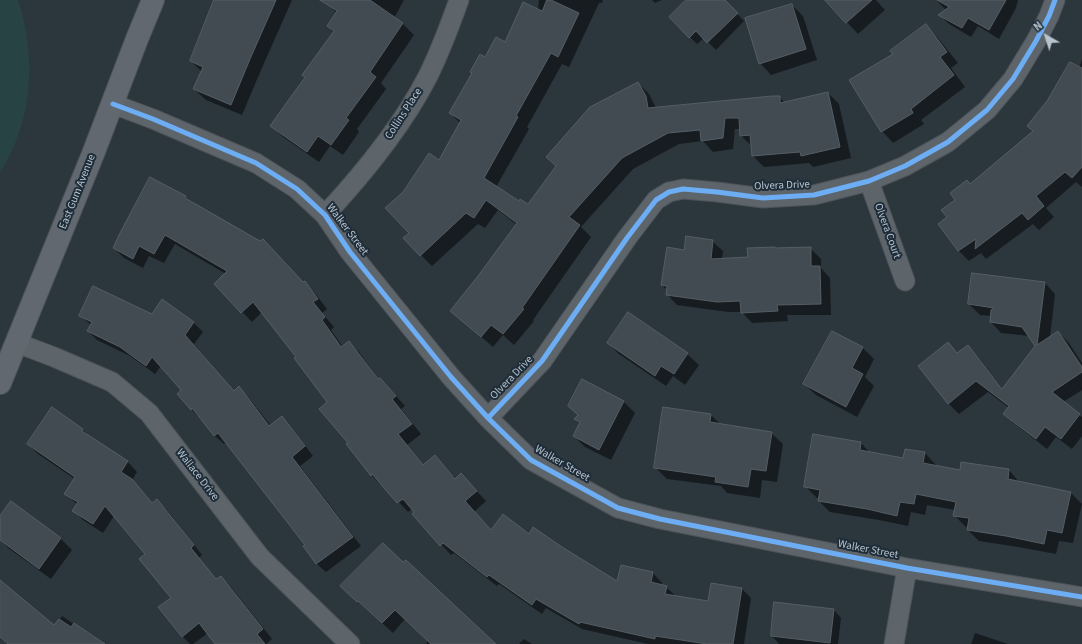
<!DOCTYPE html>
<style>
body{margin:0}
#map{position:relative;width:1082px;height:644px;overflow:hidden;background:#2c363d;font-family:"Source Sans 3",sans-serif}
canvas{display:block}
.north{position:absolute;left:1026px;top:16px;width:40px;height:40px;-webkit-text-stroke:3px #1e2d39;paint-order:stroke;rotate:321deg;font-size:11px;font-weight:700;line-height:16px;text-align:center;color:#b7c3cd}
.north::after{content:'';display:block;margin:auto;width:14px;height:18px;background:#b7c3cd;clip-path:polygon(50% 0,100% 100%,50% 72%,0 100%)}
</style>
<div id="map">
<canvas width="1082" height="644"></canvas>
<div class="north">N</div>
</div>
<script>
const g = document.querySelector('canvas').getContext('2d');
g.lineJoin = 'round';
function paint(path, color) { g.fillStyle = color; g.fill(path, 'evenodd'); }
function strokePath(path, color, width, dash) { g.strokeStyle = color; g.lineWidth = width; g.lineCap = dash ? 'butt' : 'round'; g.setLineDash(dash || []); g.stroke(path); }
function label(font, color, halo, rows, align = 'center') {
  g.font = font + ' "Source Sans 3",sans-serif'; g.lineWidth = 4; g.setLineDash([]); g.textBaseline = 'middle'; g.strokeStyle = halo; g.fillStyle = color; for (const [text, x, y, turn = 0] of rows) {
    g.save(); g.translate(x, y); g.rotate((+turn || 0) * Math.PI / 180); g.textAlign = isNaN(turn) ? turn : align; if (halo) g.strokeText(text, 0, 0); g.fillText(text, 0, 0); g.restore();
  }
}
paint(new Path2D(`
 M 0,0 L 18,0 C 37,56 33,122 0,172 Z`), '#284344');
paint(new Path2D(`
 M 215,0 L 292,0 L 261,70 L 242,115 L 206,100 L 194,89 L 202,72 L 191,61 Z
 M 334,0 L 404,0 L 394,18 L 403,24 L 414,35 L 381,83 L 386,89 L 357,129 L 359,132 L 343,155 L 330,146 L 319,162 L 283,137 L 271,126 L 334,33 L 328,26 L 337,13 L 330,6 Z
 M 539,0 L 603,0 L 602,3 L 599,3 L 569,67 L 562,64 L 527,127 L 529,129 L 496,187 L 519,203 L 528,205 L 638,83 L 649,94 L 656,108 L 779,97 L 785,103 L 828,93 L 839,104 L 851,158 L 813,167 L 809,163 L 764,167 L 753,156 L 752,146 L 741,136 L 741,129 L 735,129 L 733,149 L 713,152 L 703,141 L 679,144 L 633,169 L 581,227 L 591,237 L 533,320 L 534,321 L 514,345 L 503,335 L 493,347 L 451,310 L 479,277 L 517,225 L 498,210 L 485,228 L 478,224 L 432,266 L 421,255 L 410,233 L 439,161 L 461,124 L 450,113 L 486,59 L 505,43 L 538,11 Z
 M 652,0 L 662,0 L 655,3 Z
 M 687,0 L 724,0 L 744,21 L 716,50 L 704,38 L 697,44 L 670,17 Z
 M 826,0 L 876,0 L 885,10 L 858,34 Z
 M 936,0 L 1018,0 L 1016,8 L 999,39 L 978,26 L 971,37 L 949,24 L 940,15 L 946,10 Z
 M 792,5 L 803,16 L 817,60 L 771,75 L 760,63 Z
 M 926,26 L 937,37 L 958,63 L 951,68 L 965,87 L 921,120 L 924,124 L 893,143 L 882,131 L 894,54 Z
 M 1082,59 L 1082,187 L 1076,182 L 1046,208 L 1054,217 L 1039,230 L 1033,224 L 986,259 L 981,253 L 969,261 L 959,251 L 939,224 L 948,217 L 956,200 L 971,185 L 1034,132 L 1079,68 Z
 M 185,197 L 303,283 L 305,282 L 314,292 L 327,309 L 322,313 L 334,327 L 331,330 L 343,347 L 349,342 L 359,352 L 379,380 L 390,389 L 405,406 L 401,409 L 421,434 L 407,445 L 424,466 L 435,456 L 456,479 L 471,485 L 486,501 L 474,512 L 491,531 L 529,535 L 561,548 L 618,583 L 653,573 L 662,583 L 662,586 L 666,587 L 677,597 L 709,602 L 741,588 L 751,598 L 744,644 L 648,644 L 582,629 L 546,608 L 542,614 L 499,584 L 497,586 L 454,553 L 451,555 L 413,514 L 415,512 L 412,509 L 408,512 L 382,484 L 381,485 L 371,475 L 349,443 L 328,402 L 297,357 L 262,312 L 252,322 L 215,284 L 226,274 L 175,244 L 164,263 L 149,256 L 143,268 L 124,258 L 114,248 Z
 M 712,241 L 723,251 L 722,259 L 749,258 L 776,249 L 810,248 L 821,259 L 821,268 L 830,278 L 831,315 L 787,315 L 788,321 L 752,323 L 742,312 L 728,312 L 677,305 L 667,294 L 667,290 L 662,285 L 685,251 Z
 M 1045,283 L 1055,294 L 1050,337 L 1058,332 L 1069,343 L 1082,363 L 1082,390 L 1063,402 L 1082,417 L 1082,436 L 1072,449 L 1056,437 L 1047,449 L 1015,424 L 1004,414 L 1009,408 L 988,392 L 959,414 L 948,403 L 948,344 L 958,353 L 968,346 L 978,357 L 1003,389 L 1036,346 L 1030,336 L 1001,333 L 991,322 L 991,316 L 980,315 L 969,304 Z
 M 162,301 L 194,323 L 203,332 L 194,344 L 234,392 L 239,388 L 248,397 L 271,426 L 282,417 L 290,426 L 313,456 L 300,466 L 361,546 L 326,572 L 317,564 L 304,547 L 306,545 L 226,442 L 224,444 L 215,436 L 178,394 L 183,391 L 161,366 L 155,374 L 130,356 L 97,340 L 88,331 L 91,325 L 81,316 L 152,315 Z
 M 832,332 L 863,348 L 874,359 L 865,377 L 874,386 L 857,417 L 816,395 L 804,384 Z
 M 608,343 L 687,354 L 699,365 L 685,385 L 673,376 L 666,386 L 619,354 Z
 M 582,381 L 624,402 L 635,413 L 611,460 L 585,447 L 574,436 L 580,424 L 576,419 L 579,416 Z
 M 52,409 L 83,430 L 93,440 L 128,462 L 137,472 L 132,480 L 153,504 L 157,500 L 167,510 L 202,555 L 199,558 L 217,580 L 221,577 L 230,586 L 272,639 L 266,644 L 216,644 L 208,633 L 193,644 L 190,644 L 182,636 L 172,598 L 146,554 L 114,516 L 103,533 L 83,520 L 74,511 L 78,505 L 66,494 L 75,479 L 38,454 L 28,444 Z
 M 711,415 L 721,425 L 771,433 L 783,444 L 777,482 L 762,480 L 760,498 L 727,493 L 721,486 L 667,479 L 655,467 Z
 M 861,443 L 870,453 L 904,459 L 905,450 L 925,453 L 936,465 L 936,467 L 961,471 L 962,464 L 1009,470 L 1020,483 L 1070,492 L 1082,504 L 1073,543 L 1059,541 L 1056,554 L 1018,547 L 979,541 L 968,530 L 968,528 L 966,527 L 955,516 L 955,510 L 927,505 L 925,515 L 911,512 L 908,526 L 879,520 L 830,512 L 819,501 L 819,498 L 817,498 L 806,487 Z
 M 11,502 L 61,539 L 72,550 L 51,579 L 8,548 L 0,539 L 0,517 Z
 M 404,564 L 495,644 L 426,644 L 428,641 L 405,619 L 393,633 L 352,596 Z
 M 0,581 L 55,627 L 62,616 L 92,637 L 100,644 L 8,644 L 0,638 Z
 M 834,610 L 841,618 L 838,644 L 779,644 L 772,636 Z
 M 975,633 L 1008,644 L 971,644 Z
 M 524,639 L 532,644 L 519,644 Z`), '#0007');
const building = new Path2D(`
 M 214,0 L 276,0 L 250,59 L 231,105 L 193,89 L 203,67 L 190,61 Z
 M 320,0 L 370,0 L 403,23 L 370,72 L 376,77 L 346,118 L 349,120 L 331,145 L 318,136 L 307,152 L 270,126 L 305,77 L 302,75 L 334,31 L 327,26 L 337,11 Z
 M 547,0 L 551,0 L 579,13 L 558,57 L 551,53 L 516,116 L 518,117 L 484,178 L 519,201 L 520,199 L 528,204 L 556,166 L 546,157 L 590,107 L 638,82 L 646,96 L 648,108 L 772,96 L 780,96 L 780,103 L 828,92 L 840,147 L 801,156 L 800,152 L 752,156 L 750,135 L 740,136 L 739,118 L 725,118 L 723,138 L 701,141 L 700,130 L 668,133 L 622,158 L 569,217 L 580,225 L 522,308 L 524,309 L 503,334 L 491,325 L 481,337 L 450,311 L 478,276 L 517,223 L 486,200 L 474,218 L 466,213 L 420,256 L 403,238 L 409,233 L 385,208 L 403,192 L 429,153 L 439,160 L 461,120 L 449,113 L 472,73 L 470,72 L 480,54 L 485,57 L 496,37 L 505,42 L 523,2 L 542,11 Z
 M 686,0 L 725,0 L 738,13 L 707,43 L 696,31 L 689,38 L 669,17 Z
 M 825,0 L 872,0 L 846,23 Z
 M 937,0 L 1006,0 L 989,30 L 968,18 L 962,28 L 938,15 L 949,7 Z
 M 792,4 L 806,49 L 759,64 L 745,18 Z
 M 926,24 L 947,52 L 940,57 L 954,75 L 911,109 L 913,113 L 881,132 L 849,80 L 893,54 L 890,51 Z
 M 1070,62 L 1082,68 L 1082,167 L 1072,178 L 1065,172 L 1036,196 L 1044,206 L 1028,220 L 1022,213 L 975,249 L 976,239 L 958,251 L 938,224 L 947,217 L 941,210 L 955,200 L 950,193 L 967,180 L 970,184 L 1033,131 L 1027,126 L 1047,101 Z
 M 150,177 L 186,196 L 185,198 L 260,241 L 263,239 L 303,282 L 305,281 L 318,299 L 313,302 L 325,317 L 322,320 L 341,347 L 349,341 L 378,379 L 380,378 L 396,396 L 392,399 L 412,424 L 398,434 L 423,465 L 435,455 L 455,479 L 461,473 L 477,491 L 465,501 L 491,530 L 503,514 L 529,534 L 533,527 L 562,547 L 617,581 L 621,565 L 653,572 L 651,582 L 667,586 L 665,594 L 708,601 L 711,583 L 742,588 L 733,644 L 707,644 L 655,636 L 655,639 L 580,622 L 579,624 L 536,599 L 532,605 L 489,575 L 487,577 L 443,543 L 440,546 L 412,514 L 414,512 L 403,499 L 397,503 L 372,474 L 371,476 L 346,444 L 348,443 L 319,409 L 327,402 L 294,358 L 296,357 L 253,302 L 241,313 L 214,284 L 227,271 L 165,235 L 154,254 L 139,246 L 133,259 L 113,248 L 119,235 Z
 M 686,236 L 713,240 L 711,259 L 748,257 L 747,248 L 775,247 L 775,248 L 811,247 L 811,266 L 820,266 L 821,304 L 777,305 L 778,311 L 741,313 L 740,301 L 717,302 L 666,295 L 667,286 L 661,285 L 667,247 L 684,250 Z
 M 972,273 L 1045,282 L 1037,345 L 1058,331 L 1082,367 L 1082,372 L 1052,392 L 1080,414 L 1061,439 L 1045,427 L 1036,439 L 1003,414 L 1009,406 L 976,381 L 948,404 L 918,366 L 948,342 L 957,353 L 968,345 L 1002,389 L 1035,346 L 1022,327 L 990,322 L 991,310 L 994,308 L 968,304 Z
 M 93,286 L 152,314 L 162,299 L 194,322 L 185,335 L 234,391 L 239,386 L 269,426 L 282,416 L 305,446 L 292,457 L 353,537 L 316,564 L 303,546 L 305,545 L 218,433 L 214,436 L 192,408 L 191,410 L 177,394 L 181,390 L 152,357 L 146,366 L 120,347 L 87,331 L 92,322 L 79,316 Z
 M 628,312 L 688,353 L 674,374 L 661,366 L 655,376 L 607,343 Z
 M 832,331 L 863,347 L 852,368 L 863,374 L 846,407 L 803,384 Z
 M 582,379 L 624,401 L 599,450 L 573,436 L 580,422 L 574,419 L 578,415 L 568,406 Z
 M 52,407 L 83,429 L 82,431 L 128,461 L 121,472 L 132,479 L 152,503 L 157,499 L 194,545 L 191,548 L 216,579 L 221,576 L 263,629 L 257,634 L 265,644 L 215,644 L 199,623 L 182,637 L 158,607 L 171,598 L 139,559 L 145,554 L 105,506 L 93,524 L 72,511 L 78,502 L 64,494 L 75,477 L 27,444 Z
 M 663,407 L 711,414 L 710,422 L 772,432 L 766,471 L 751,469 L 748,487 L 715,482 L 716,477 L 654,468 Z
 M 813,434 L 861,442 L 860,450 L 903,458 L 905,449 L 925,452 L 923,463 L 960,470 L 961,462 L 1009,469 L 1008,479 L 1071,492 L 1062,533 L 1047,530 L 1044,544 L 1006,536 L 967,530 L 969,518 L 953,516 L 956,502 L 916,494 L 914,504 L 900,502 L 897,516 L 867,509 L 818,501 L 820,490 L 804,487 Z
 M 11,501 L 61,538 L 39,569 L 0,540 L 0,516 Z
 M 383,543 L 403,562 L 406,560 L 496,644 L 431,644 L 395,610 L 382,623 L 358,601 L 357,602 L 340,586 Z
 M 0,580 L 54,625 L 59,619 L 71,627 L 74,623 L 105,644 L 8,644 L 0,637 Z
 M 774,602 L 834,609 L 830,643 L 771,636 Z`);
paint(building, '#434b52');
strokePath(building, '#545e64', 1);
const street = new Path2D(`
 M 113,104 L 153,119 L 256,163 L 297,189 L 325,215 L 350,252 L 451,377 L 488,418 L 531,460 L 618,508 L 660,519 L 907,568 L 1082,597
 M 869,181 L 905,281
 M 325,215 C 364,173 402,127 428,76 C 440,52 450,25 459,0
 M 17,343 L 54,357 L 112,382 L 149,413 L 260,557 L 350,644
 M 488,418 L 542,361 L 627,238 L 656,200 L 669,192 L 683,189 L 717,192 L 763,198 L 814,195 L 869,181 L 905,166 L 948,142 L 987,110 L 1013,79 L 1036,41 L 1049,16 L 1055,0
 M 894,644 L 907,568`);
const secondary = new Path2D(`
 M 0,383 L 93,154 L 137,39 L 153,0`);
strokePath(street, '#4b5257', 21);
strokePath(secondary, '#4b5257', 24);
strokePath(street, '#5d646a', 19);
strokePath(secondary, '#61686f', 22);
strokePath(new Path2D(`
 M 113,104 L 153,119 L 256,163 L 297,189 L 325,215 L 350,252 L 451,377 L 488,418 L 531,460 L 618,508 L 660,519 L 907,568 L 1082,597
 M 488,418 L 542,361 L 627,238 L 656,200 L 669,192 L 683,189 L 717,192 L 763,198 L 814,195 L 869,181 L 905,166 L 948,142 L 987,110 L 1013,79 L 1036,41 L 1049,16 L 1055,0`), '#6dadf4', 5);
label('11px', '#b7c3cd', '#1e2d39', [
 ["Collins Place",404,114,-57],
 ["Olvera Drive",782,186,-2],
 ["East Gum Avenue",78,192,-68],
 ["Walker Street",347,230,53],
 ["Olvera Court",887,231,70],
 ["Olvera Drive",512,378,-46],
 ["Walker Street",562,464,30],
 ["Wallace Drive",197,475,52],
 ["Walker Street",868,550,11]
]);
</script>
